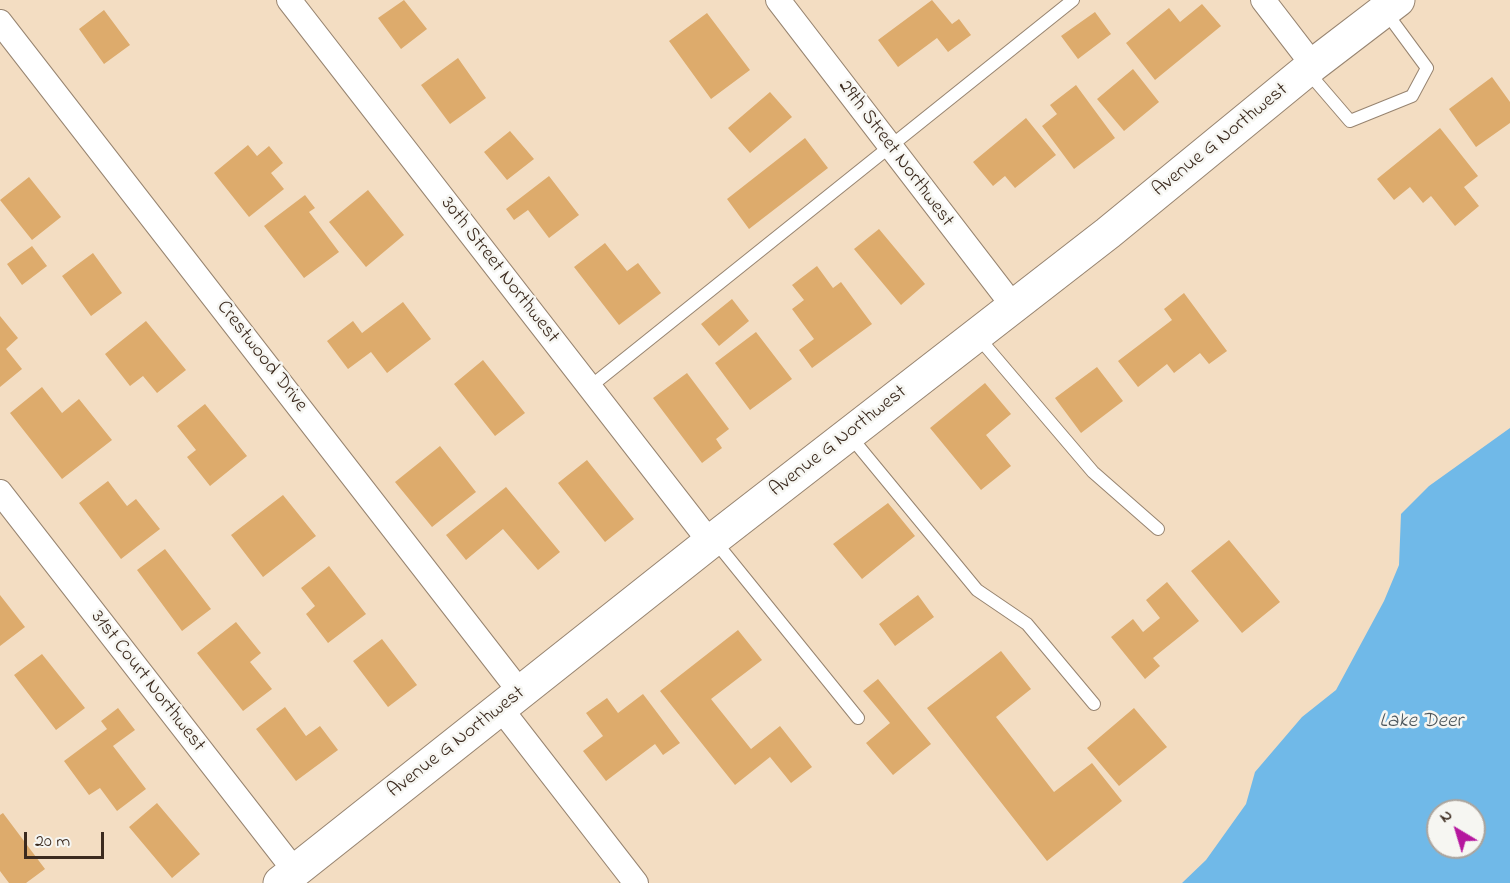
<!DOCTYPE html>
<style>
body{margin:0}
#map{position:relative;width:1510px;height:883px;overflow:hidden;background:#f3ddc2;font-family:"Indie Flower",sans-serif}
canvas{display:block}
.north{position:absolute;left:1426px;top:799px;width:60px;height:60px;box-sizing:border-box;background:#f6f6f2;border:2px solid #aba49d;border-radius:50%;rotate:322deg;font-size:16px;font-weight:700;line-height:24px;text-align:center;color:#3b2a1e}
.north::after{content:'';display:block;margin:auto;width:21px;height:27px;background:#b5179e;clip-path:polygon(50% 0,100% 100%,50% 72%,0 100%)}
.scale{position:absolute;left:24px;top:832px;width:80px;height:27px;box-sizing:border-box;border:3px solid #3b2a1e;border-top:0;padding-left:8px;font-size:18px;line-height:21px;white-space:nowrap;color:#3b2a1e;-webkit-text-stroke:4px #f6f6f2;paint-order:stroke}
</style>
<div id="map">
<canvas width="1510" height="883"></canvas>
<div class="north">N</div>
<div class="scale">20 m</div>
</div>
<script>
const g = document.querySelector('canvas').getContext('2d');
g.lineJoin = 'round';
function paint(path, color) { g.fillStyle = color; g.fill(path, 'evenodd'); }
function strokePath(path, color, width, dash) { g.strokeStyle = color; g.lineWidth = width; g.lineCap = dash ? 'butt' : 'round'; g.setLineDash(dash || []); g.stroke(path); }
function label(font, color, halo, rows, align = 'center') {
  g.font = font + ' "Indie Flower",sans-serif'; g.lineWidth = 5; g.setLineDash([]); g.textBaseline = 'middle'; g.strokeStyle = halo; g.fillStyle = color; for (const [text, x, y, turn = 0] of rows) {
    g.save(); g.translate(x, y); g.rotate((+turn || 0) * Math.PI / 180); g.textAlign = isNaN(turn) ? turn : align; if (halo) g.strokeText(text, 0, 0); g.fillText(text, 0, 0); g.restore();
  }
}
paint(new Path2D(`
 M 1510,428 L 1510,883 L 1182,883 L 1206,860 L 1246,804 L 1255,772 L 1302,717 L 1336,690 L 1384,601 L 1399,565 L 1401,514 L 1429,486 ZM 1438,811 L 1474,811 L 1474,847 L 1438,847 Z`), '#70b9e8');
paint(new Path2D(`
 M 404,0 L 427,29 L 401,49 L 378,18 Z
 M 932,0 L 952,24 L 959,19 L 971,35 L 948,52 L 937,38 L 898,67 L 878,40 Z
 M 1202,4 L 1221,26 L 1155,80 L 1126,43 L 1169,8 L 1180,22 Z
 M 104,10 L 130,45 L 104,64 L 79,29 Z
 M 1095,12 L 1111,34 L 1078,59 L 1061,36 Z
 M 707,13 L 750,70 L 711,99 L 669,41 Z
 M 458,58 L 486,98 L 450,124 L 421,85 Z
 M 1133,69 L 1159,102 L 1124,131 L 1097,99 Z
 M 1492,77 L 1510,102 L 1510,123 L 1476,147 L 1449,109 Z
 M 1076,85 L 1115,138 L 1074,169 L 1042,126 L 1057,114 L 1050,105 Z
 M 770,92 L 792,117 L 750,153 L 728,128 Z
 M 1026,118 L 1056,155 L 1015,188 L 1005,176 L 993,186 L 973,162 Z
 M 1440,128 L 1478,176 L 1464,187 L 1479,206 L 1455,226 L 1431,196 L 1423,203 L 1410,187 L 1394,200 L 1377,179 Z
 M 510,131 L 534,159 L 507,180 L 484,152 Z
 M 805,138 L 828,168 L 749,229 L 727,199 Z
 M 248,145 L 257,156 L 269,146 L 283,163 L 271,173 L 284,189 L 249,217 L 214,173 Z
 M 549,176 L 579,215 L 549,238 L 528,210 L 514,220 L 506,209 Z
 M 29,177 L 61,217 L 32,240 L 0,200 Z
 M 368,190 L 404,235 L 366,267 L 329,222 Z
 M 305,195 L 315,208 L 309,212 L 339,252 L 304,278 L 264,226 Z
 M 879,229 L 925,284 L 901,305 L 854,249 Z
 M 605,243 L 627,271 L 638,263 L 661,293 L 619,325 L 574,267 Z
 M 32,246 L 47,266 L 22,285 L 7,264 Z
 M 93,253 L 122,293 L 91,316 L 62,276 Z
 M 817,266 L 833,288 L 841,282 L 872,324 L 812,368 L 799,350 L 814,339 L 792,309 L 804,300 L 792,285 Z
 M 1184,293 L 1227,351 L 1209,364 L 1200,353 L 1174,373 L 1167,364 L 1138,387 L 1118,361 L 1172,320 L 1164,309 Z
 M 732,299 L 749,321 L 719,346 L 701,324 Z
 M 403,302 L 431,339 L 387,373 L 371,352 L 348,369 L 327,341 L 353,321 L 362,333 Z
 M 0,316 L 18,338 L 6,349 L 22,369 L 0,387 Z
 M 146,321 L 186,370 L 157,393 L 143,376 L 130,386 L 105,354 Z
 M 756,332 L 792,379 L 750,410 L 715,363 Z
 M 483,360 L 525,413 L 495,436 L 454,384 Z
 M 1097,367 L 1123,401 L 1081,433 L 1055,398 Z
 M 687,373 L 729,429 L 716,439 L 722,448 L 702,463 L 653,398 Z
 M 985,383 L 1011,414 L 986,435 L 1011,466 L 981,490 L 930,428 Z
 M 42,387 L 62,413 L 79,399 L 112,440 L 62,479 L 10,413 Z
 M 205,404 L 247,456 L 210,486 L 187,457 L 196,450 L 177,426 Z
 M 440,446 L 476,492 L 432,527 L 395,482 Z
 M 587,460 L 634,519 L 605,542 L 558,483 Z
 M 108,481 L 127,506 L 136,499 L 160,529 L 121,559 L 79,503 Z
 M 506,487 L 560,552 L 538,570 L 503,529 L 466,560 L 446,535 Z
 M 283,495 L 316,536 L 263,577 L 231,535 Z
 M 888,503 L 915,536 L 862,579 L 833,544 Z
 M 1229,540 L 1280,602 L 1242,633 L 1191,571 Z
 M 165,549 L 211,609 L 182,631 L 137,570 Z
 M 329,566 L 366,614 L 328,643 L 306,614 L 315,606 L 301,588 Z
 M 1167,582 L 1199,621 L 1153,658 L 1160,666 L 1145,679 L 1111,637 L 1133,619 L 1143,632 L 1160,618 L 1146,600 Z
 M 0,595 L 25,627 L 0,646 Z
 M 918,595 L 934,617 L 895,646 L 879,624 Z
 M 236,622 L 261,653 L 250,662 L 272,689 L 243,711 L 197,653 Z
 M 738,630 L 762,660 L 711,699 L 751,749 L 780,726 L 812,767 L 791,783 L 770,757 L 735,785 L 660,691 Z
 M 382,639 L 417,685 L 388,707 L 353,661 Z
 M 1001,651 L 1031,689 L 996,717 L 1054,792 L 1092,763 L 1122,801 L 1047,861 L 927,708 Z
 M 42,654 L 85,708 L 56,730 L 14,675 Z
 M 878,679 L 931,744 L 893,775 L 866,743 L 890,723 L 863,691 Z
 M 643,694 L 680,743 L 663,755 L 655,744 L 606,781 L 583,751 L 603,736 L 586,713 L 607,698 L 618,713 Z
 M 285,707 L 306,736 L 320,726 L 338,750 L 296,781 L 256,729 Z
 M 118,708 L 135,730 L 113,746 L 146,789 L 117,811 L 100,788 L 89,795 L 64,761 L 107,729 L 101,721 Z
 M 1134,708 L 1167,747 L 1119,786 L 1087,748 Z
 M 157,803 L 200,854 L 172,878 L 129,827 Z
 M 3,813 L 45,869 L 26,883 L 9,883 L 0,871 L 0,815 Z`), '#ddab6c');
const service = new Path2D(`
 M 1307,71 L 1350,121 L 1412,96 L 1427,68 L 1385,11
 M 978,337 L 1093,472 L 1158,529
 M 591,386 L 1073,0
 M 850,436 L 977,590 L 1027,624 L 1094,704
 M 714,540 L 858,718`);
const minor = new Path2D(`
 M 289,0 L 710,542
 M 778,0 L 1014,307
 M 1263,0 L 1313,65
 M 0,22 L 521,693
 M 0,492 L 295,871
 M 501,709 L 636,883`);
const secondary = new Path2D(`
 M 280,883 L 710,542 L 1108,233 L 1313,65 L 1398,0`);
strokePath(service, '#978470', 14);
strokePath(minor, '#978470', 26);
strokePath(secondary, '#978470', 35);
strokePath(service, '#fff', 12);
strokePath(minor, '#fff', 24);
strokePath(secondary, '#fff', 33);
label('20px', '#3b2a1e', '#f6f6f2', [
 ["Avenue G Northwest",1221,141,-39],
 ["29th Street Northwest",895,154,53],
 ["30th Street Northwest",499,271,52],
 ["Crestwood Drive",261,357,52],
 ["Avenue G Northwest",839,442,-38],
 ["31st Court Northwest",147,682,52],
 ["Avenue G Northwest",457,743,-38]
]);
label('italic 21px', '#4b555b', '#f6f6f2', [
 ["Lake Deer",1421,723]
]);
</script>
